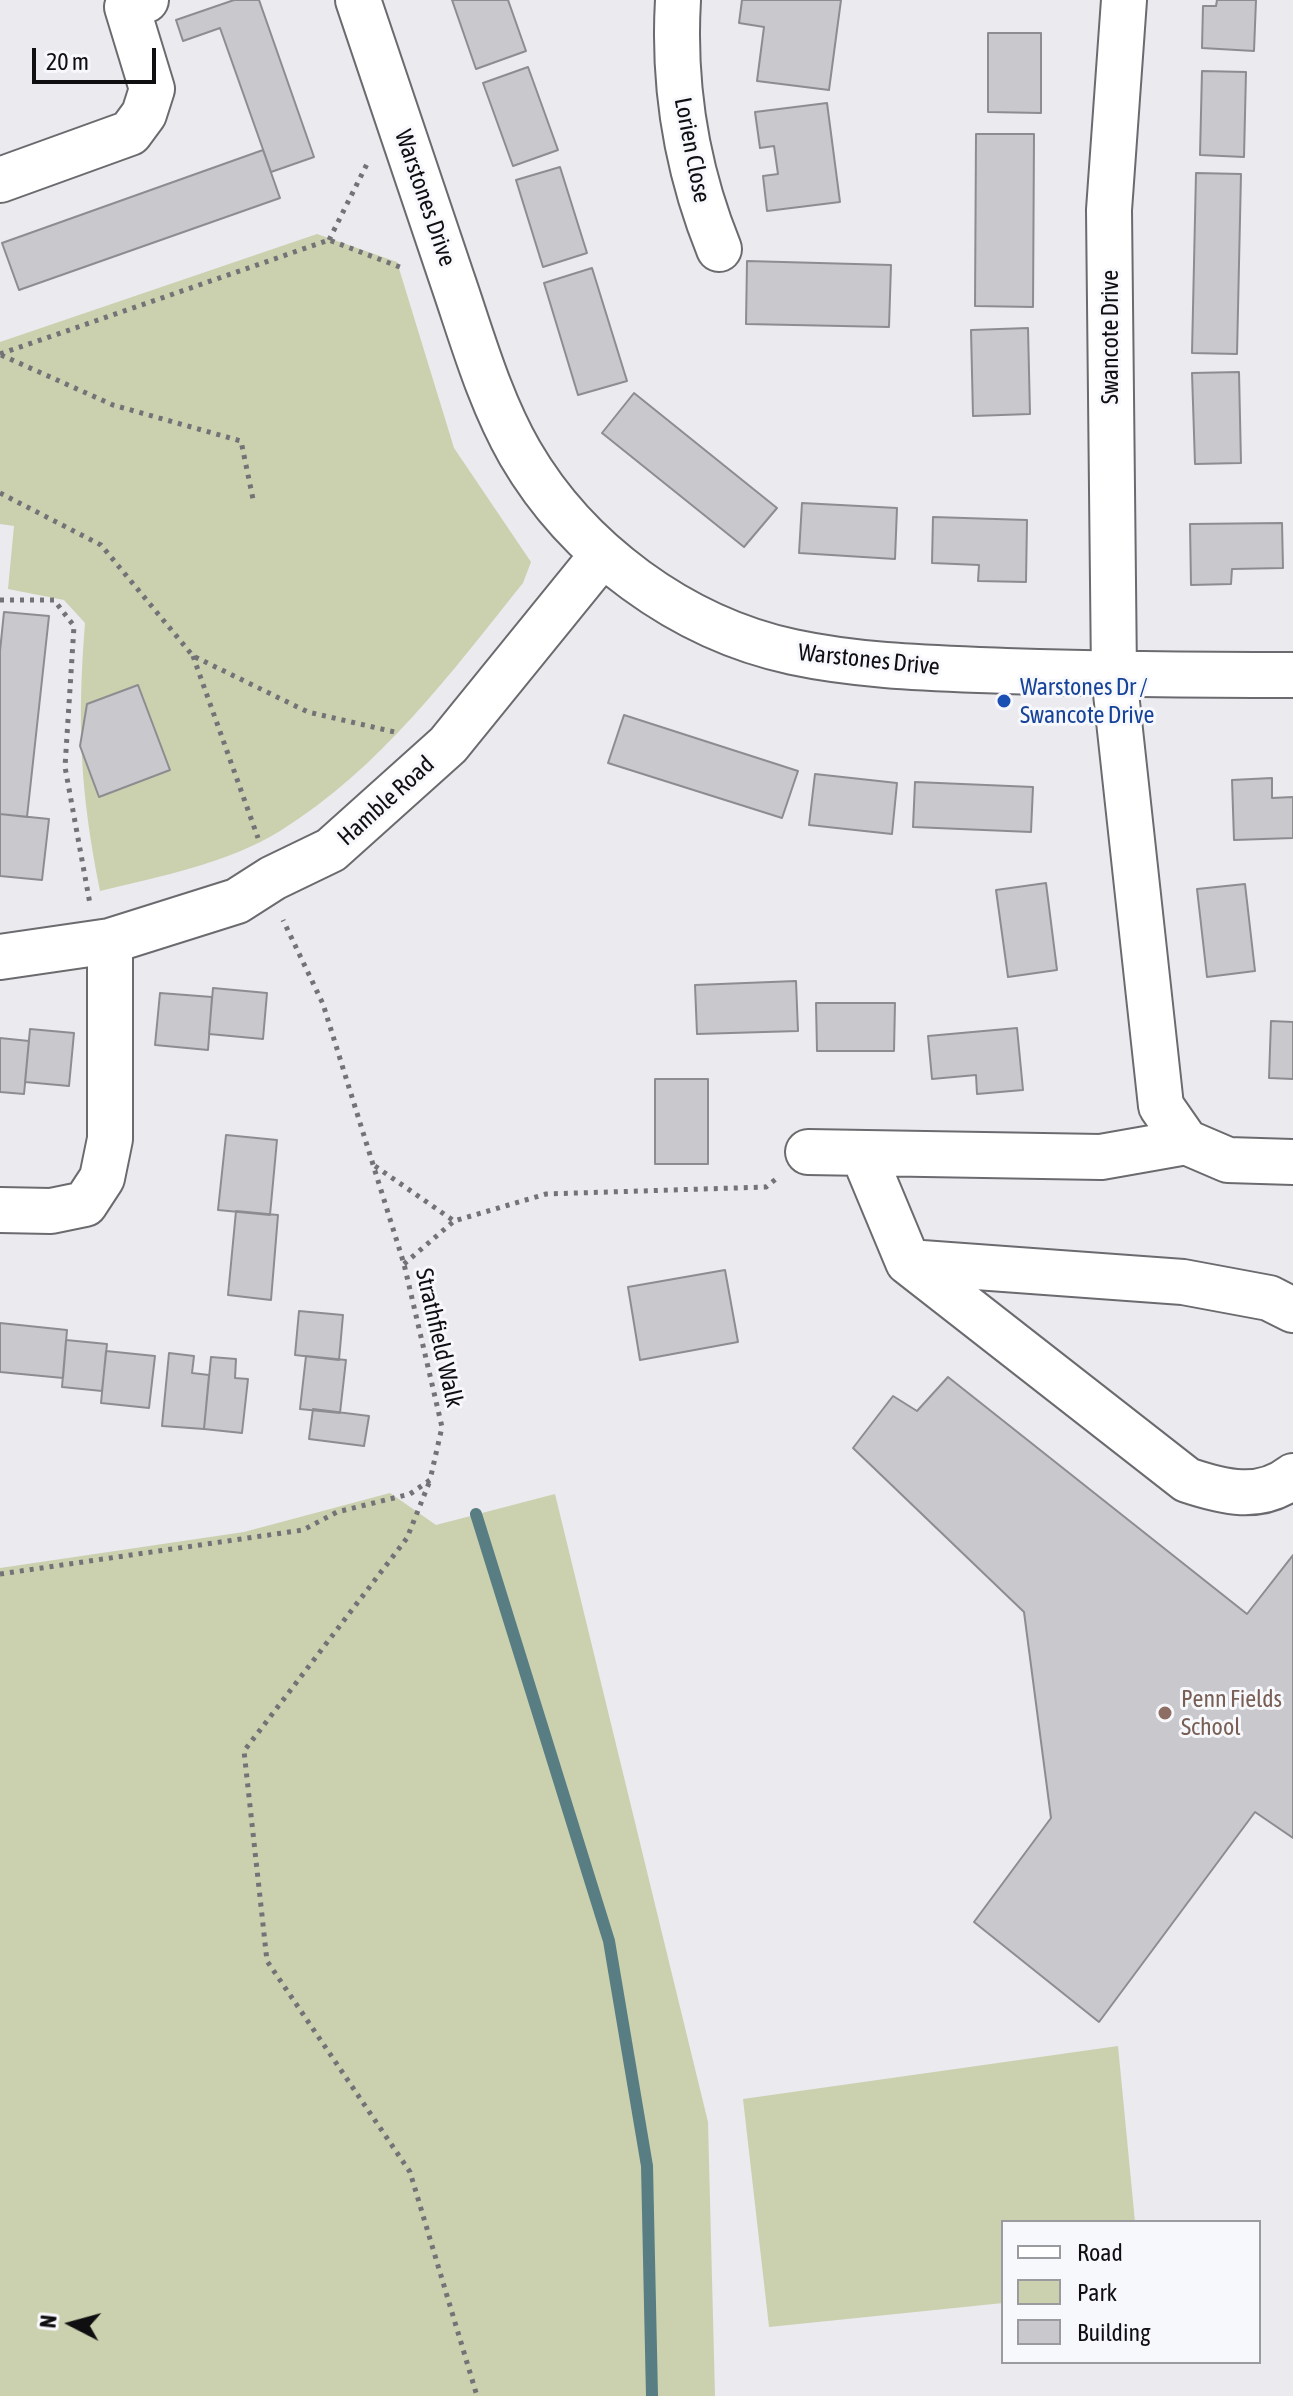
<!DOCTYPE html>
<style>
body{margin:0}
#map{position:relative;width:1293px;height:2396px;overflow:hidden;background:#eaeaef;font-family:"Asap Condensed",sans-serif}
canvas{display:block}
.legend{position:absolute;left:1001px;top:2220px;width:260px;height:144px;box-sizing:border-box;background:#f7f8fc;border:2px solid #9a9b9e;margin:0;padding:10px 14px;list-style:none;font-size:24px;color:#0f0f11}
.legend li{display:flex;align-items:center;gap:16px;height:40px}
.legend b{width:40px;border:2px solid #9a9b9e}
.north{position:absolute;left:32px;top:2284px;width:80px;height:80px;-webkit-text-stroke:6px #f7f8fc;paint-order:stroke;rotate:276deg;font-size:22px;font-weight:700;line-height:32px;text-align:center;color:#0f0f11}
.north::after{content:'';display:block;margin:auto;width:28px;height:36px;background:#0f0f11;clip-path:polygon(50% 0,100% 100%,50% 72%,0 100%)}
.scale{position:absolute;left:32px;top:48px;width:124px;height:36px;box-sizing:border-box;border:4px solid #0f0f11;border-top:0;padding-left:10px;font-size:24px;line-height:28px;white-space:nowrap;color:#0f0f11;-webkit-text-stroke:6px #f7f8fc;paint-order:stroke}
</style>
<div id="map">
<canvas width="1293" height="2396"></canvas>
<ul class="legend">
<li><b style="height:10px;background:#fff"></b>Road</li>
<li><b style="height:22px;background:#cbd1ae"></b>Park</li>
<li><b style="height:22px;background:#c8c8cd"></b>Building</li>
</ul>
<div class="north">N</div>
<div class="scale">20 m</div>
</div>
<script>
const g = document.querySelector('canvas').getContext('2d');
g.lineJoin = 'round';
function paint(path, color) { g.fillStyle = color; g.fill(path, 'evenodd'); }
function strokePath(path, color, width, dash) { g.strokeStyle = color; g.lineWidth = width; g.lineCap = dash ? 'butt' : 'round'; g.setLineDash(dash || []); g.stroke(path); }
function label(font, color, halo, rows, align = 'center') {
  g.font = font + ' "Asap Condensed",sans-serif'; g.lineWidth = 6; g.setLineDash([]); g.textBaseline = 'middle'; g.strokeStyle = halo; g.fillStyle = color; for (const [text, x, y, turn = 0] of rows) {
    g.save(); g.translate(x, y); g.rotate((+turn || 0) * Math.PI / 180); g.textAlign = isNaN(turn) ? turn : align; if (halo) g.strokeText(text, 0, 0); g.fillText(text, 0, 0); g.restore();
  }
}
paint(new Path2D(`
 M 317,234 L 397,262 L 454,448 L 531,562 L 523,583 C 450,674 381,768 280,831 C 226,864 161,876 100,891 C 80,791 77,724 85,623 L 64,600 L 8,589 L 14,526 L 0,524 L 0,342 Z
 M 390,1493 L 436,1525 L 555,1494 L 708,2122 L 715,2396 L 0,2396 L 0,1568 L 244,1532 Z
 M 1118,2046 L 1135,2222 L 1003,2222 L 1003,2303 L 769,2327 L 743,2099 Z`), '#cbd1ae');
strokePath(new Path2D(`
 M 476,1514 L 609,1941 L 647,2166 L 652,2396`), '#587e84', 12);
const building = new Path2D(`
 M 234,0 L 259,0 L 314,157 L 271,172 L 220,28 L 183,41 L 176,20 Z
 M 452,0 L 508,0 L 526,51 L 476,69 Z
 M 742,0 L 841,0 L 829,90 L 757,81 L 764,27 L 739,23 Z
 M 1217,0 L 1256,0 L 1254,51 L 1202,48 L 1203,6 L 1216,6 Z
 M 988,33 L 1041,33 L 1041,113 L 988,112 Z
 M 528,67 L 558,150 L 513,166 L 483,83 Z
 M 1202,71 L 1246,72 L 1244,157 L 1200,155 Z
 M 827,103 L 840,202 L 767,211 L 763,176 L 778,174 L 774,146 L 760,148 L 755,112 Z
 M 976,134 L 1034,134 L 1033,307 L 975,306 Z
 M 263,150 L 280,198 L 19,290 L 2,243 Z
 M 560,167 L 587,253 L 543,267 L 516,180 Z
 M 1196,173 L 1241,174 L 1237,354 L 1192,353 Z
 M 747,261 L 891,265 L 889,327 L 746,324 Z
 M 592,268 L 627,381 L 578,395 L 544,283 Z
 M 1028,328 L 1030,414 L 973,416 L 971,330 Z
 M 1239,372 L 1241,463 L 1195,464 L 1192,373 Z
 M 634,393 L 777,508 L 744,547 L 602,433 Z
 M 802,503 L 897,508 L 895,559 L 799,553 Z
 M 933,517 L 1027,520 L 1026,582 L 978,581 L 979,565 L 932,563 Z
 M 1282,523 L 1283,568 L 1232,569 L 1231,584 L 1191,585 L 1190,524 Z
 M 4,612 L 49,616 L 27,817 L 0,814 L 0,651 Z
 M 138,685 L 170,770 L 99,797 L 80,746 L 87,704 Z
 M 624,715 L 798,771 L 782,818 L 608,763 Z
 M 815,774 L 897,783 L 892,834 L 809,825 Z
 M 1272,778 L 1272,798 L 1293,797 L 1293,838 L 1234,840 L 1232,780 Z
 M 915,782 L 1033,787 L 1031,832 L 913,827 Z
 M 0,814 L 49,819 L 42,880 L 0,876 Z
 M 1046,883 L 1057,970 L 1008,977 L 996,890 Z
 M 1245,884 L 1255,971 L 1207,977 L 1197,889 Z
 M 796,981 L 798,1031 L 697,1034 L 695,985 Z
 M 213,988 L 267,993 L 263,1039 L 209,1034 Z
 M 160,993 L 212,997 L 208,1050 L 155,1045 Z
 M 816,1003 L 895,1003 L 894,1051 L 817,1051 Z
 M 1271,1021 L 1293,1022 L 1293,1079 L 1269,1078 Z
 M 1017,1028 L 1023,1090 L 977,1094 L 976,1075 L 932,1079 L 928,1036 Z
 M 30,1029 L 74,1033 L 69,1086 L 25,1082 Z
 M 0,1038 L 29,1041 L 24,1094 L 0,1092 Z
 M 655,1079 L 708,1079 L 708,1164 L 655,1164 Z
 M 226,1135 L 277,1140 L 270,1215 L 218,1210 Z
 M 236,1211 L 278,1215 L 271,1300 L 228,1295 Z
 M 725,1270 L 738,1342 L 640,1360 L 628,1287 Z
 M 299,1311 L 343,1315 L 339,1360 L 295,1355 Z
 M 0,1323 L 67,1330 L 63,1378 L 0,1372 Z
 M 66,1340 L 107,1344 L 102,1391 L 62,1387 Z
 M 106,1351 L 155,1356 L 149,1408 L 101,1403 Z
 M 169,1353 L 194,1356 L 192,1373 L 209,1375 L 204,1429 L 162,1426 Z
 M 306,1356 L 346,1360 L 340,1413 L 300,1409 Z
 M 211,1357 L 236,1359 L 235,1378 L 248,1379 L 242,1433 L 204,1429 Z
 M 948,1377 L 1247,1614 L 1293,1555 L 1293,1838 L 1255,1812 L 1099,2022 L 974,1922 L 1051,1818 L 1024,1612 L 853,1448 L 893,1396 L 917,1411 Z
 M 313,1409 L 369,1416 L 364,1446 L 309,1439 Z`);
paint(building, '#c8c8cd');
strokePath(building, '#8d8d91', 2);
const minor = new Path2D(`
 M 358,0 C 389,93 420,186 452,279 C 472,337 489,399 520,453 C 577,551 681,628 793,652 C 863,667 935,668 1006,671 C 1102,674 1197,675 1293,675
 M 678,0 C 673,85 687,170 719,249
 M 1124,0 L 1109,210 L 1114,675 L 1161,1106 L 1186,1142 L 1228,1160 L 1293,1162
 M 0,180 L 130,133 L 144,114 L 152,89 L 127,7 L 146,0
 M 0,957 L 110,941 L 237,901 L 273,878 L 331,850 L 448,745 L 603,554
 M 808,1152 L 1101,1157 L 1186,1142
 M 863,1154 L 908,1262 L 1187,1480 C 1223,1492 1260,1502 1293,1476
 M 0,1210 L 51,1211 L 85,1204 L 102,1178 L 110,1139 L 110,941
 M 908,1262 L 1183,1282 L 1269,1298 L 1293,1310`);
strokePath(minor, '#6b6b6f', 48);
strokePath(new Path2D(`
 M 329,240 L 368,162
 M 0,354 L 329,240 L 405,269
 M 1,355 L 113,405 L 241,441 L 253,499
 M 0,493 L 101,545 L 193,656 L 308,712 L 399,733
 M 0,600 L 54,600 L 74,626 L 65,767 L 90,904
 M 193,656 L 258,838
 M 375,1166 L 454,1221 L 546,1194 L 766,1187 L 776,1179
 M 404,1264 L 454,1221
 M 429,1483 L 407,1538 L 244,1751 L 267,1961 L 410,2172 L 477,2396
 M 0,1574 L 303,1530 L 337,1512 L 410,1494 L 430,1480 L 442,1427 L 404,1264 L 323,1004 L 283,920`), '#737377', 5, [4, 6]);
strokePath(minor, '#fff', 44);
for (const [x, y, r, color] of [
 [1004,701,8,"#1a4fb4"],
 [1165,1713,8,"#8d6e63"]
]) { const dot = new Path2D(); dot.arc(x, y, r, 0, 2 * Math.PI); g.fillStyle = color; g.fill(dot); strokePath(dot, '#f7f8fc', 3); }
label('24px', '#0f0f11', '#f7f8fc', [
 ["Lorien Close",692,150,79],
 ["Warstones Drive",425,198,71],
 ["Swancote Drive",1110,337,-90],
 ["Warstones Drive",869,660,6],
 ["Hamble Road",386,801,-42],
 ["Strathfield Walk",439,1338,77]
]);
label('24px', '#164399', '#f7f8fc', [
 ["Warstones Dr /",1020,687],
 ["Swancote Drive",1020,715]
], 'left');
label('24px', '#785e54', '#f7f8fc', [
 ["Penn Fields",1181,1699],
 ["School",1181,1727]
], 'left');
</script>
